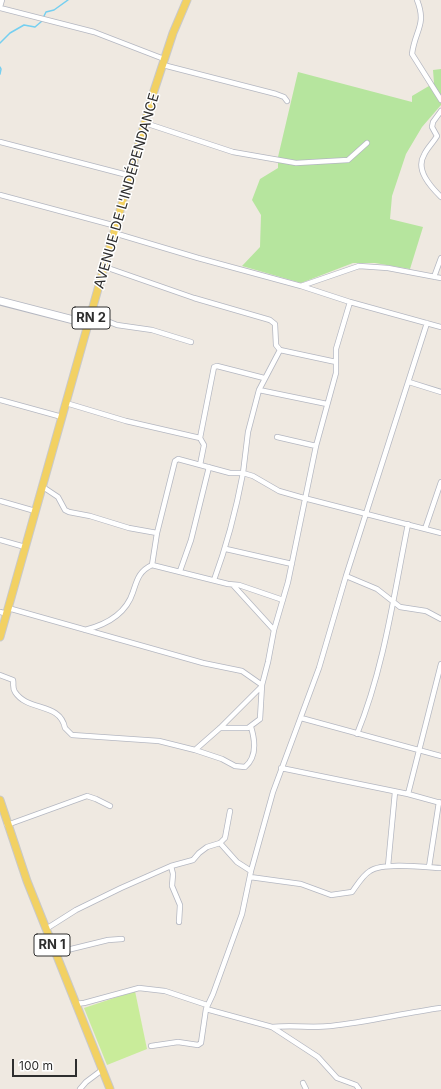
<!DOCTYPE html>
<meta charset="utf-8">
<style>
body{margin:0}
#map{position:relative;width:441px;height:1089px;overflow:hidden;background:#efe9e1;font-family:Inter,sans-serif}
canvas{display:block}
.scale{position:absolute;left:12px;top:1059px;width:65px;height:18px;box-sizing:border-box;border:2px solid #2e2e2e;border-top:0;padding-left:5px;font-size:12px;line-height:14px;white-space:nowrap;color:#2e2e2e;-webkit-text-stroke:3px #fff;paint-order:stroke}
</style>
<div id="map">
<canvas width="441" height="1089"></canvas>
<div class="scale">100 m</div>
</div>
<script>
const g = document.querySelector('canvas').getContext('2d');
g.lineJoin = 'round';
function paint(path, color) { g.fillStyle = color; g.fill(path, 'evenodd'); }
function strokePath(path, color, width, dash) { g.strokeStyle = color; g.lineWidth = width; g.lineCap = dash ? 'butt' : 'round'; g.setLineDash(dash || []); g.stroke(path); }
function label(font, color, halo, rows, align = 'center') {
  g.font = font + ' Inter,sans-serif'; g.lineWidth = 3; g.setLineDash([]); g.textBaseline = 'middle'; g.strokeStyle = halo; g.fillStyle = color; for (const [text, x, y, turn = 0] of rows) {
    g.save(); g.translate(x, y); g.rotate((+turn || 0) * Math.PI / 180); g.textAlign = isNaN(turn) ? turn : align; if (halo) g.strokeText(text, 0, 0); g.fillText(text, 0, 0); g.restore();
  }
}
paint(new Path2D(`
 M 441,69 L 441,105 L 422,127 L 406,154 L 392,196 L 390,219 L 423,227 L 410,269 L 375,263 L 353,263 L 301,283 L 242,266 L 260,247 L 261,215 L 252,200 L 260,179 L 278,168 L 278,157 L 298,72 L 412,102 L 412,96 L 434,83 L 433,70 Z`), '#b6e59e');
paint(new Path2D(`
 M 135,991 L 147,1049 L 107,1065 L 84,1008 Z`), '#c9ec9a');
strokePath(new Path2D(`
 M 44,16 L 46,12 L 54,10 L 68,0
 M 0,43 L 10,33 L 24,25 L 35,27 L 42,21
 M 0,67 L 1,69 L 0,74`), '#75cff0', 1.5);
const street = new Path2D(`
 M 417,0 C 427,25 415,30 412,54 L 441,100
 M 0,7 L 2,0
 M 0,8 L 94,32 L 164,59
 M 163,65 L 276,94 L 284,97 L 287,101
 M 441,111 L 433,122 L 432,127 L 437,136 C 433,143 427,148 424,155 C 415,170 431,187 441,197
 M 145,123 L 233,152 L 296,163 L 348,160 L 367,143
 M 0,142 L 131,176
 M 0,195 L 116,226
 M 114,233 L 198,258 L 301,286 L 350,302 L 441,327
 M 105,267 L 194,298 L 270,320 L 275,324 L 276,345 L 280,350 L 336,362
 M 434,277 L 441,258
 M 301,286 L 359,266 L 388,268 L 441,278
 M 92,315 L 117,325 L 152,330 L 191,342
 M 409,382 L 441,392
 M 259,390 L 327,404
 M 0,400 L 62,417
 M 66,403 L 126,421 L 200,438 L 204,445 L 200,465
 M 277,437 L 316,446
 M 200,438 L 214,367 L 217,366 L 264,378
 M 43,487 L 58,497 L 65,510 L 69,512 L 90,516 L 129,528 L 157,533
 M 0,501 L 35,511
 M 425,529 L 441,482
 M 0,540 L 25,547
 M 226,549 L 292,564
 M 152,565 L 157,533 L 175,461 L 178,459 L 230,473 L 243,473 L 248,432 L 259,390 L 280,350
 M 180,571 L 191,540 L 209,467
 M 346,576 L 377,589 L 400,607 L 426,611 L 441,619
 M 214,580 C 227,545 236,510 243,473 L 253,476 L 279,491 L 300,497 L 441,533
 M 8,608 L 203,663 L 242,671 L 262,685
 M 0,612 L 7,614
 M 85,630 C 105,625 126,614 133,592 C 137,580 139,571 152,565 L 228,584 L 239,585 L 283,600
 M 274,630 L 288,582 L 316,446 L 336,373 L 336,349 L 350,302
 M 0,675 L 13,680 C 14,684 12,688 15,692 C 28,712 60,702 65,728 L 72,735 L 159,741 L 195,750 L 220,728 L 261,687
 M 301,718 L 441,756
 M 220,728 L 248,728 L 260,719 L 262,685 L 268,662 L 274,630 L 233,585
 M 357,734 C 384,668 394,594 408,524
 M 195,750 L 222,759 L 235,766 L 245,767 C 257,757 255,740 251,727
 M 281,768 L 408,794 L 441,803
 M 408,794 L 441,664
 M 7,825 L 87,796 L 96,799 L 110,806
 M 220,843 L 237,862 L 251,871
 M 171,866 L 173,874 L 172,886 L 180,905 L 179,922
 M 388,866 L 395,792
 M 429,867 L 439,802
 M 250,877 L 301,884 L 331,895 L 352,892 C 357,885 363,875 370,871 C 383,862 425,867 441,868
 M 46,929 L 76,910 L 121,888 L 171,866 L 193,860 L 199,853 L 207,847 L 220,843 L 225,838 L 230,811
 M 55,953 L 108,940 L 122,939
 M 75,1004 L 84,1003 L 139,988 L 165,991 L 207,1005
 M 206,1009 L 272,1027 L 318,1057 L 337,1078 L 356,1085 L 359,1089
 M 272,1027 C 292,1025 311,1028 331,1026 C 368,1022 404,1013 441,1008
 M 151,1046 L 178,1042 L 198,1045 L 201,1043 L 206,1009 L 213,994 L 242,914 L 251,871 L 273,792 L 319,668 L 346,576 L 427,323
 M 303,1083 L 306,1089
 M 80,1089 L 86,1082 L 102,1070`);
const secondary = new Path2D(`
 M 0,301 L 89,324`);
const primary = new Path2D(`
 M 0,637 L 152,97 L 173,33 L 187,0
 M 0,800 L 27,881 L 110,1089`);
strokePath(street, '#b4b7c1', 6);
strokePath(secondary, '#b4b7c1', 9);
strokePath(primary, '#c9c9c9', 9);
strokePath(street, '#fff', 4.5);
strokePath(secondary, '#fff', 7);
strokePath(primary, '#f2d163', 7);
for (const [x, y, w] of [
 [91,318,38],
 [52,945,36]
]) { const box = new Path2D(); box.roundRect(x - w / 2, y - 11, w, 22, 3); g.fillStyle = '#fff'; g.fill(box); strokePath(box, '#2e2e2e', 1); }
label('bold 13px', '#2e2e2e', null, [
 ["RN 2",91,318],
 ["RN 1",52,945]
]);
label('14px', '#2e2e2e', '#fff', [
 ["AVENUE DE L'INDÉPENDANCE",127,191,-74]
]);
</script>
